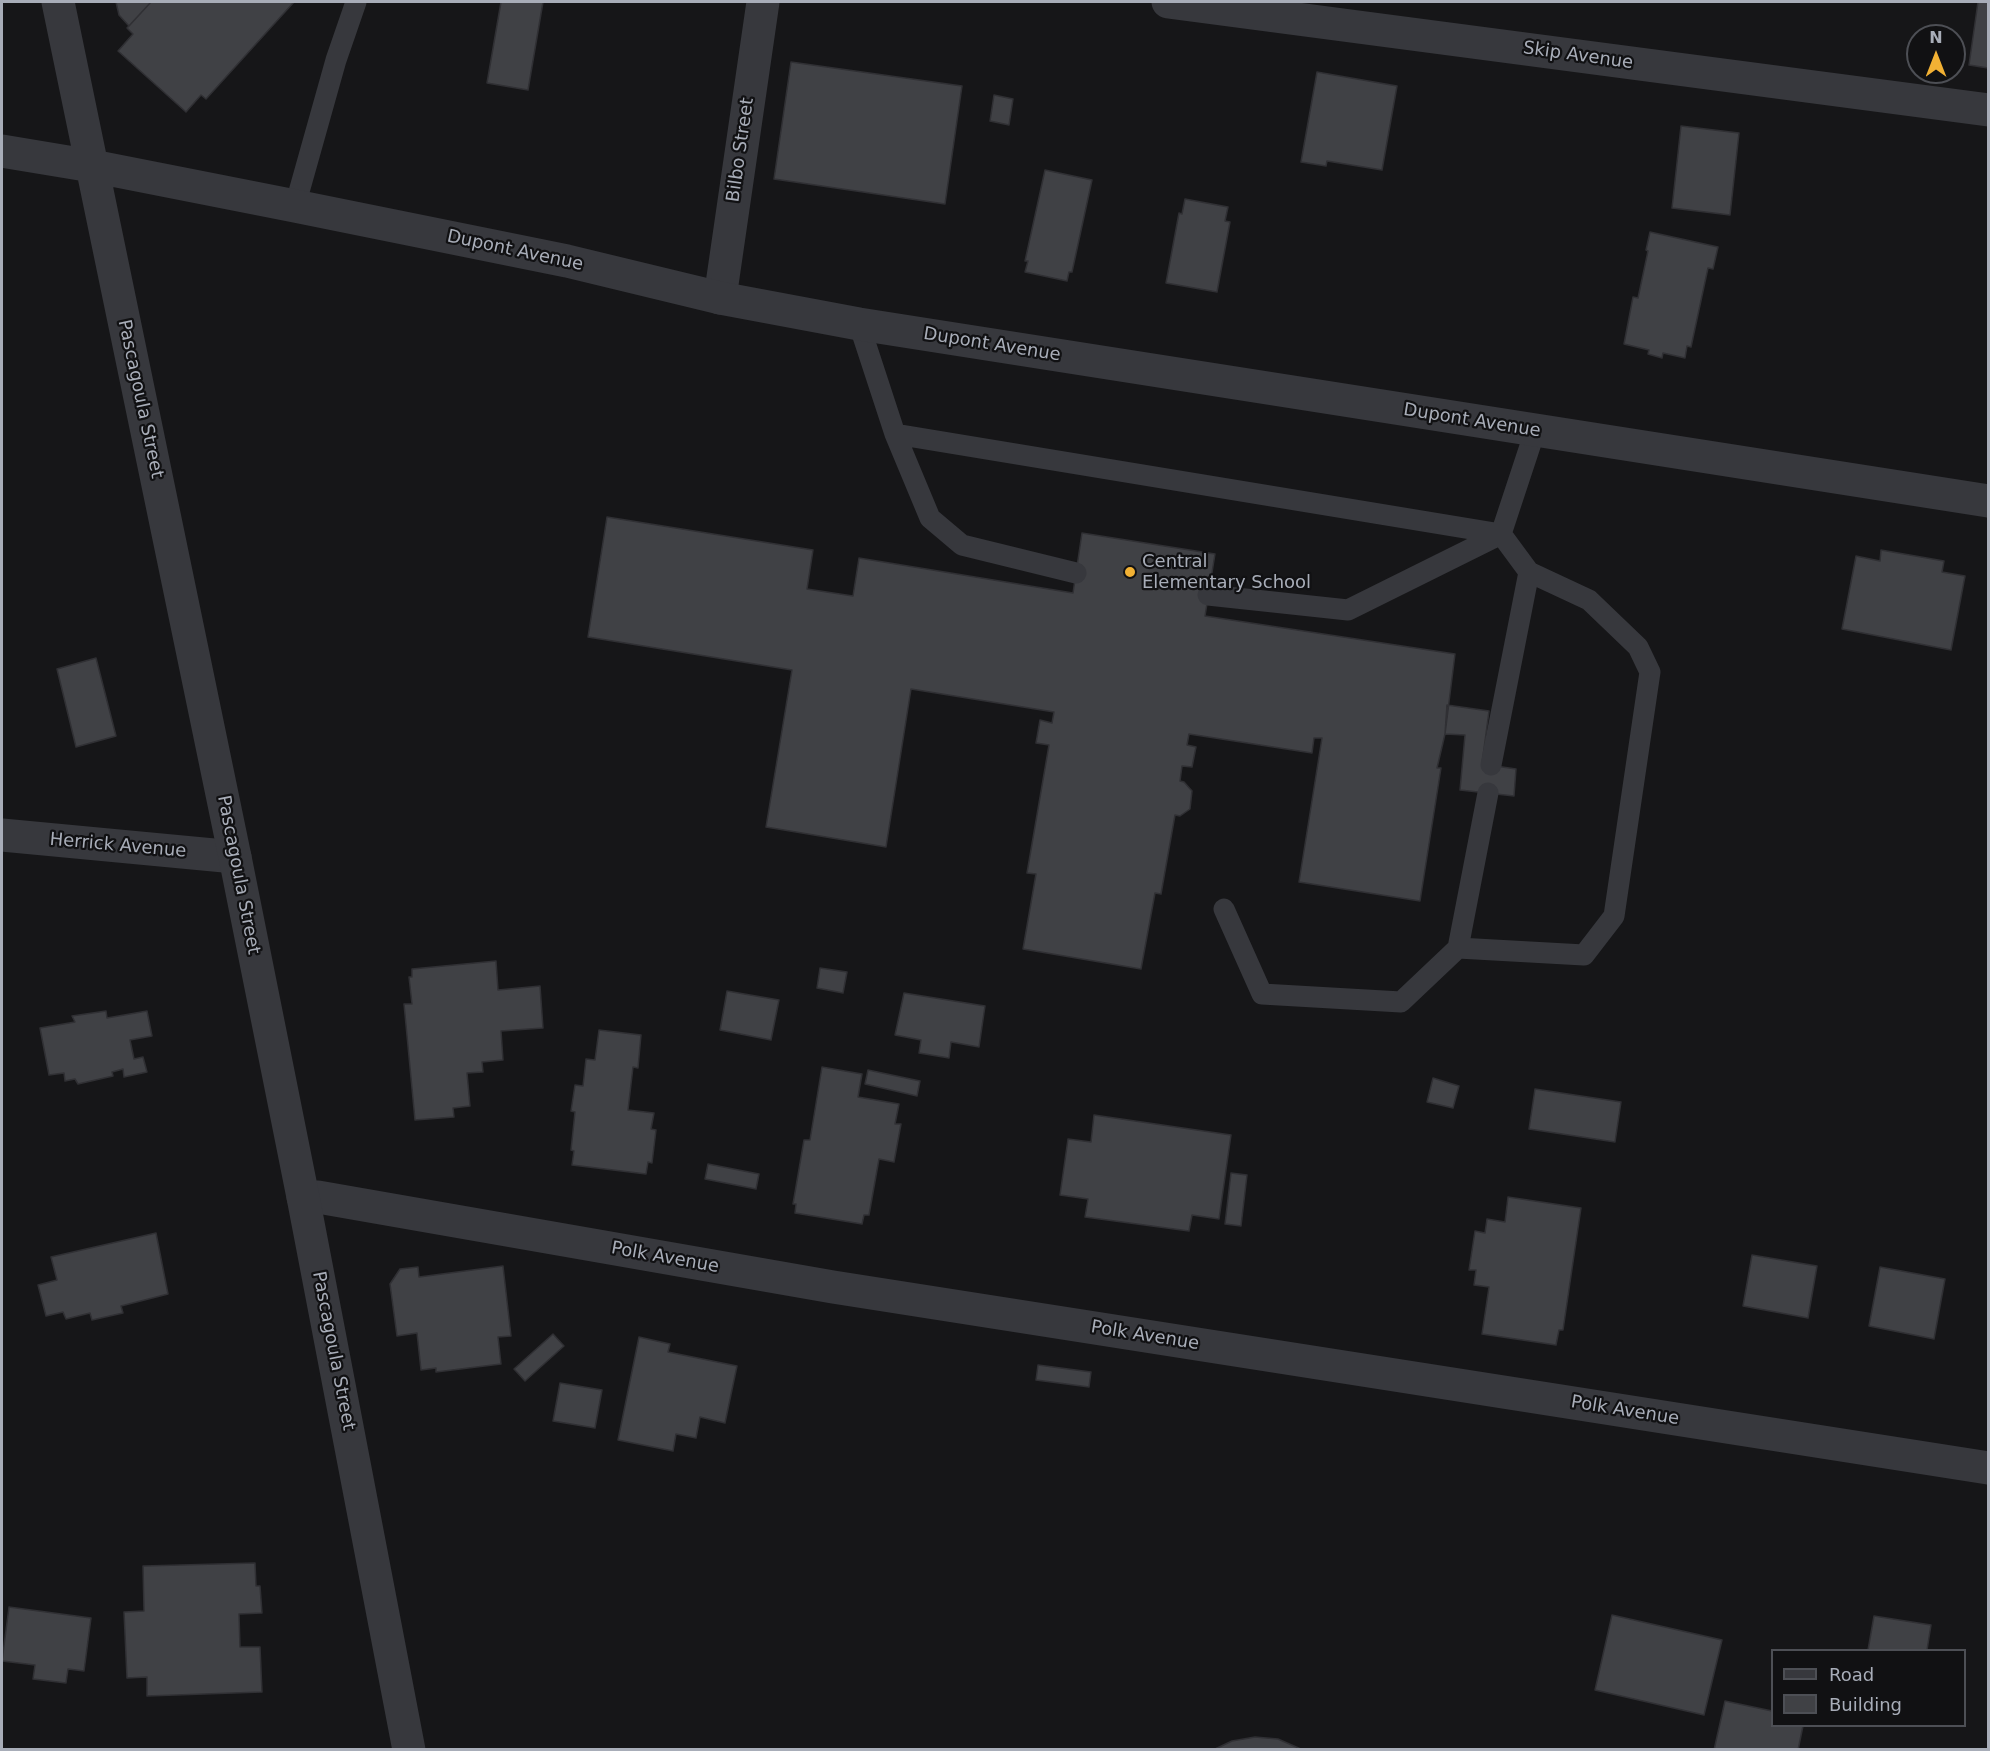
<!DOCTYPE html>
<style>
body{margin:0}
#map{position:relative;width:1990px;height:1751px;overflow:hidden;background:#161618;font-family:"DejaVu Sans",sans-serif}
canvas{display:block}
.frame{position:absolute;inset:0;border:3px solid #a8adb8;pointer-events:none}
.legend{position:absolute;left:1771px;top:1649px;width:195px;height:78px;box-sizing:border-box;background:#111113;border:2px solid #4d4f55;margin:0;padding:8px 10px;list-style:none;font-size:18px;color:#a8adb8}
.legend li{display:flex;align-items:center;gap:12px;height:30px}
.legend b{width:30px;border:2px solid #4d4f55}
.north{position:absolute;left:1906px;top:24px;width:60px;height:60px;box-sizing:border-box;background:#111113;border:2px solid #4d4f55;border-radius:50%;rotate:0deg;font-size:16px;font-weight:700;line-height:24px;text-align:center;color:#a8adb8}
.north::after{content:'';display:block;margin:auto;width:21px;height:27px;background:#f2b134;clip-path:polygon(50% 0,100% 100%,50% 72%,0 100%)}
</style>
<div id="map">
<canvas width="1990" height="1751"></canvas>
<div class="frame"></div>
<ul class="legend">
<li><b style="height:8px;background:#37383d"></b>Road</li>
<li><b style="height:16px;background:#404145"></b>Building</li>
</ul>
<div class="north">N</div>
</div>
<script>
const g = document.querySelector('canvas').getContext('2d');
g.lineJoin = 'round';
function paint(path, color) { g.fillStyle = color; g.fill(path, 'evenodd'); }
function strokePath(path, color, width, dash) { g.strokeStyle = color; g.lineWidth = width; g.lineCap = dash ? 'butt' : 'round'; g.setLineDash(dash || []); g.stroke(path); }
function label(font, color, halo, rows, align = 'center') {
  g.font = font + ' "DejaVu Sans",sans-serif'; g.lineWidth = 4.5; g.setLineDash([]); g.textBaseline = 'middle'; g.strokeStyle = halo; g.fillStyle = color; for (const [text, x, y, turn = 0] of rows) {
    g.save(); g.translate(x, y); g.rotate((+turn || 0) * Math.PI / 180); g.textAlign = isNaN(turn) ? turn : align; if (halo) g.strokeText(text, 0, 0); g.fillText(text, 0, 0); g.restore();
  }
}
const building = new Path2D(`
 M 116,2 L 151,2 L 129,26 L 119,15 Z
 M 151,2 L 294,2 L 206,99 L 201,95 L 186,112 L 118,51 L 133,34 L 127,28 Z
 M 501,2 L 543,2 L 528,90 L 487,83 Z
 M 1978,2 L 1988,2 L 1988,68 L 1969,65 Z
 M 791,62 L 962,86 L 945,204 L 774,179 Z
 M 1317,72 L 1397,86 L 1382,170 L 1327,161 L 1326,166 L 1301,162 Z
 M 994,95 L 1013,99 L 1009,125 L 990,121 Z
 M 1681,126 L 1739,133 L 1730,215 L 1672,208 Z
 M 1045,170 L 1092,180 L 1072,272 L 1069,272 L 1067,281 L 1025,272 L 1028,261 L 1025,261 Z
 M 1185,199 L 1228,207 L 1225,221 L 1230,222 L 1217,292 L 1166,283 L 1179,213 L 1182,214 Z
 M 1650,232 L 1718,247 L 1713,269 L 1708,268 L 1691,347 L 1687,346 L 1685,358 L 1663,353 L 1662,358 L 1648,354 L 1649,350 L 1624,344 L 1633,297 L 1638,298 L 1648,251 L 1646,250 Z
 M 607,517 L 813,550 L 807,589 L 853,596 L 859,558 L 1073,593 L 1082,533 L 1215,554 L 1205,616 L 1455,654 L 1445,734 L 1437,768 L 1441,768 L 1420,901 L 1299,882 L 1322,738 L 1314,738 L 1312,753 L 1189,734 L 1187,745 L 1196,747 L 1192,767 L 1182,766 L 1180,781 L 1184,782 L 1192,791 L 1190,809 L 1180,816 L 1175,815 L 1161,894 L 1155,893 L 1141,969 L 1023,949 L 1036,874 L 1027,873 L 1049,745 L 1036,743 L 1040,720 L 1052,723 L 1054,712 L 911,689 L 886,847 L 766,827 L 792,670 L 588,637 Z
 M 1881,550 L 1944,561 L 1942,572 L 1965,576 L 1951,650 L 1842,629 L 1856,556 L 1880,561 Z
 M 96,658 L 116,736 L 76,747 L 57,669 Z
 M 1447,705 L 1489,711 L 1482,764 L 1516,769 L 1514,796 L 1460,790 L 1465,735 L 1445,734 Z
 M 496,961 L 498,990 L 540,986 L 543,1028 L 501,1031 L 503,1060 L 482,1062 L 483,1072 L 467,1073 L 470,1106 L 453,1108 L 454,1117 L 415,1120 L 404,1004 L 412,1004 L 409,977 L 412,977 L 412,969 Z
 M 820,968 L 847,972 L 843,993 L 817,988 Z
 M 727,991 L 779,1000 L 771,1040 L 720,1030 Z
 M 904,993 L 985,1006 L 979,1047 L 951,1042 L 949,1058 L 919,1053 L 921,1040 L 895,1035 Z
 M 106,1011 L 107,1018 L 147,1011 L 152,1036 L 130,1040 L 134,1059 L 143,1057 L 147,1072 L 124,1077 L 123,1069 L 112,1072 L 113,1076 L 78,1084 L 75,1079 L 65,1081 L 64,1073 L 49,1075 L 40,1028 L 75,1022 L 72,1016 Z
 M 599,1030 L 641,1035 L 638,1068 L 633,1067 L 628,1110 L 654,1113 L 651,1129 L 656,1130 L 652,1163 L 648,1162 L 646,1174 L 572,1165 L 574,1151 L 571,1150 L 575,1112 L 571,1111 L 575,1085 L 583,1086 L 586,1059 L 595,1060 Z
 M 822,1067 L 862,1074 L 858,1097 L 899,1104 L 895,1124 L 901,1124 L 894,1162 L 879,1159 L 869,1215 L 864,1215 L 862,1224 L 795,1213 L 796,1204 L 793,1204 L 804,1140 L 810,1140 Z
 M 868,1070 L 920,1081 L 917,1096 L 865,1084 Z
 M 1433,1078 L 1459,1086 L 1453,1108 L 1427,1102 Z
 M 1535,1089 L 1621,1102 L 1615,1142 L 1529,1129 Z
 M 1094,1115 L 1231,1135 L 1219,1219 L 1192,1215 L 1189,1231 L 1085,1217 L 1088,1199 L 1060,1195 L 1068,1139 L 1091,1142 Z
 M 708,1164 L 759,1174 L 756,1189 L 705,1179 Z
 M 1231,1173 L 1247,1175 L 1241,1226 L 1225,1224 Z
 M 1508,1197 L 1581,1208 L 1563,1330 L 1559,1330 L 1556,1345 L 1482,1334 L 1489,1287 L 1474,1285 L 1476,1270 L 1469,1270 L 1475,1231 L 1485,1233 L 1487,1219 L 1505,1222 Z
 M 156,1233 L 168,1294 L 121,1306 L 123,1313 L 92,1320 L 90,1313 L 66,1319 L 63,1312 L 46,1316 L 38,1285 L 57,1280 L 51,1257 Z
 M 1752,1255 L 1817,1266 L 1808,1318 L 1743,1306 Z
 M 503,1266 L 511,1336 L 498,1337 L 501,1364 L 436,1372 L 436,1368 L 421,1370 L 417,1333 L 397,1336 L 390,1284 L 400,1269 L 418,1267 L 419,1277 Z
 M 1880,1267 L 1945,1279 L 1934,1339 L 1869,1326 Z
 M 553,1334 L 564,1346 L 525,1381 L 514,1369 Z
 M 639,1337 L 670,1344 L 668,1352 L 737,1366 L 725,1423 L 700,1417 L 696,1438 L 676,1434 L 673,1451 L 618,1440 Z
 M 1038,1365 L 1091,1372 L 1089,1387 L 1036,1380 Z
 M 560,1383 L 602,1390 L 595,1428 L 553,1421 Z
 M 255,1563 L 256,1586 L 260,1586 L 262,1613 L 239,1614 L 240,1647 L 260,1647 L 262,1692 L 147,1696 L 147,1677 L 127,1678 L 124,1612 L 144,1611 L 143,1566 Z
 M 9,1607 L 91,1618 L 84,1671 L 68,1669 L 66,1683 L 33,1679 L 35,1665 L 2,1661 Z
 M 1612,1615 L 1722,1640 L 1704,1715 L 1595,1690 Z
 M 1874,1616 L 1931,1625 L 1927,1650 L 1868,1650 Z
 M 1725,1701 L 1772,1711 L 1772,1726 L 1803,1726 L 1798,1750 L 1714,1750 Z
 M 1255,1737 L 1278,1739 L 1303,1750 L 1213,1750 L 1232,1741 Z`);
paint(building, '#404145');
strokePath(building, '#303034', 1.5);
strokePath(new Path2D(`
 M 295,206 L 336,60 L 356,2
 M 859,324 L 895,434 L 930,518 L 962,545 L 1076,573
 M 895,434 L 1501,534 L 1529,572 L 1589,600 L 1638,647 L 1650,672 L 1614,916 L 1584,955 L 1458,948 L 1488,793
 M 1208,595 L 1348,610 L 1501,534 L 1535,431
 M 1491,765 L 1529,572
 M 1224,909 L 1262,994 L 1401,1002 L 1458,948`), '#37383d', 21);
strokePath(new Path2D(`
 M 1168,2 L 1988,110
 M 720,298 L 763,2
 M 2,835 L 235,857
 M 303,1197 L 318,1197 L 833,1287 L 1988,1468`), '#37383d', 33);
strokePath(new Path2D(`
 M 58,2 L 235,857 L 303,1197 L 409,1750
 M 2,151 L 92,166 L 295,206 L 567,261 L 720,298 L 859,324 L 1988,501`), '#37383d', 33);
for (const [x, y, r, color] of [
 [1130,572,6,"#f2b134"]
]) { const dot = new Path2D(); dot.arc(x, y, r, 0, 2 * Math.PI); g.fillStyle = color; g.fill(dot); strokePath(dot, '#111113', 2); }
label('18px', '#a8adb8', '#111113', [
 ["Skip Avenue",1578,56,8],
 ["Bilbo Street",741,150,-82],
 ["Dupont Avenue",515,251,12],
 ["Dupont Avenue",992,345,9],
 ["Pascagoula Street",140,399,78],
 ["Dupont Avenue",1472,421,9],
 ["Herrick Avenue",118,846,5],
 ["Pascagoula Street",238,875,79],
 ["Polk Avenue",665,1258,10],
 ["Polk Avenue",1145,1336,9],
 ["Pascagoula Street",333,1351,79],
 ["Polk Avenue",1625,1411,9]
]);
label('18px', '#a8adb8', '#111113', [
 ["Central",1142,562],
 ["Elementary School",1142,583]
], 'left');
</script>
